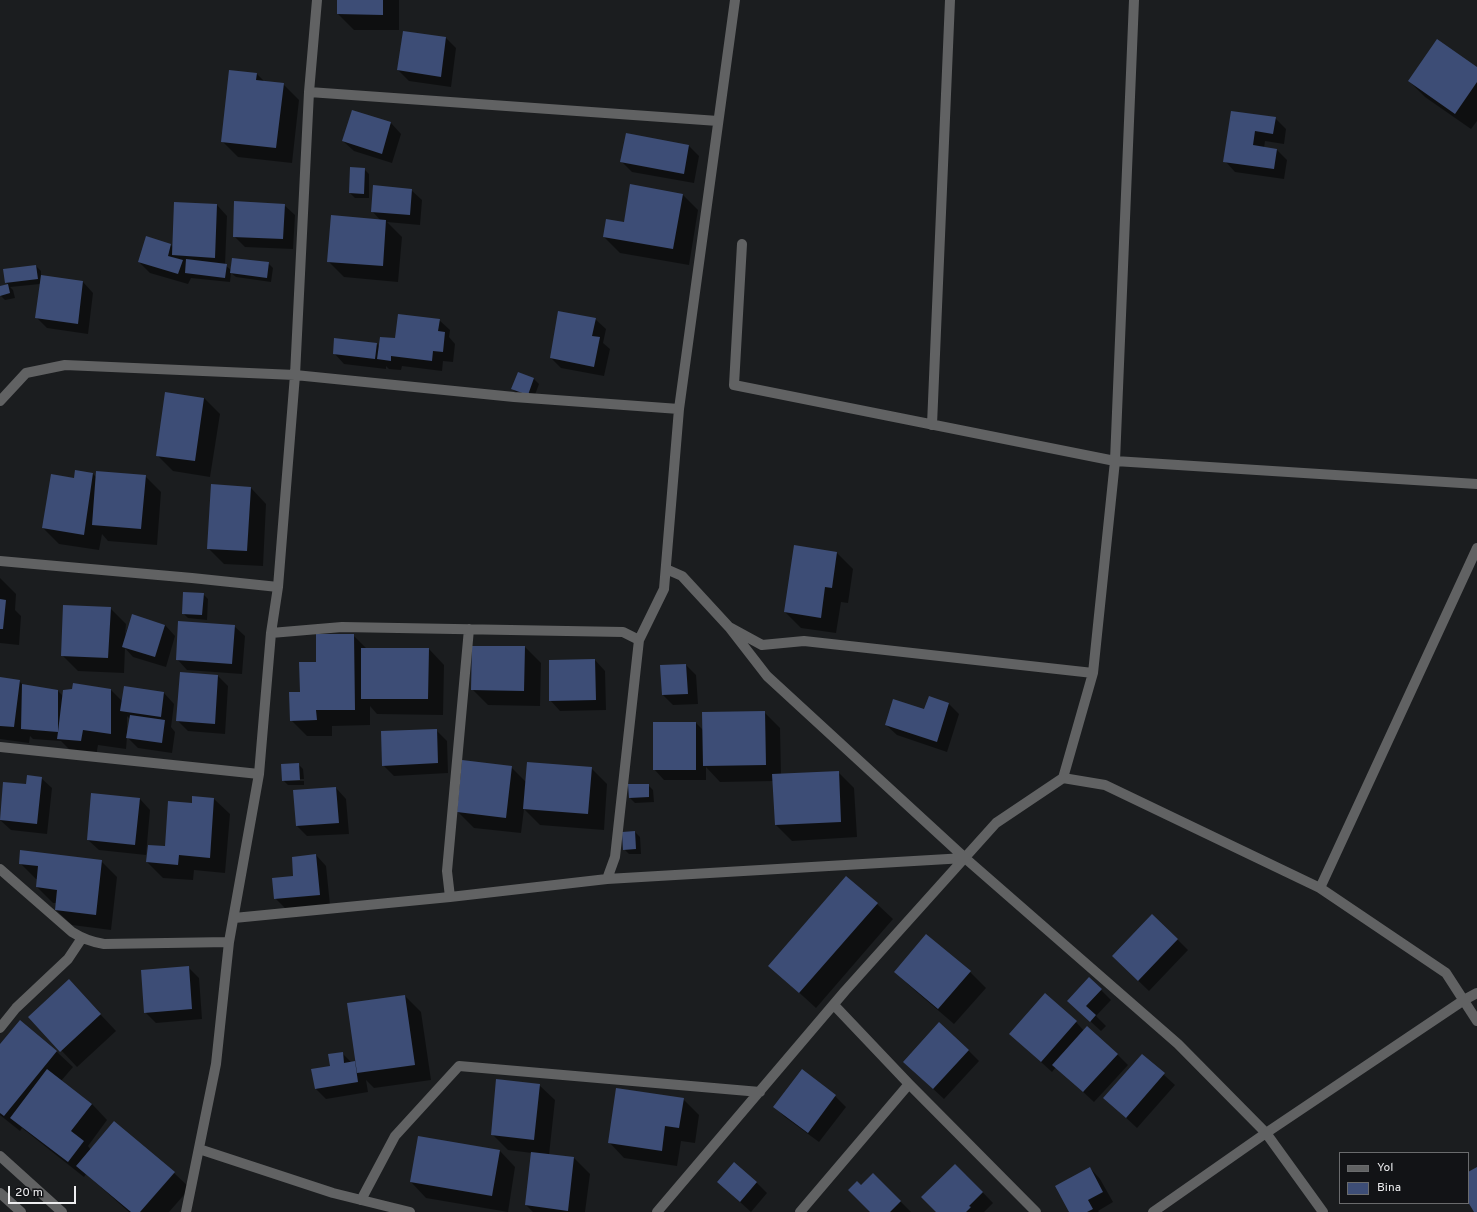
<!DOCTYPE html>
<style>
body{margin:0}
#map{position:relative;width:1477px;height:1212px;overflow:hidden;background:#1b1d1f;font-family:Overpass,sans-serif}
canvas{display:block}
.legend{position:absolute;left:1339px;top:1152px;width:130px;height:52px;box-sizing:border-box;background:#121316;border:1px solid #6a6b6d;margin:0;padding:5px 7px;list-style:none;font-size:12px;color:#eeeef0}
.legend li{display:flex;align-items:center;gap:8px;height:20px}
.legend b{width:20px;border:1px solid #6a6b6d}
.scale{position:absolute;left:8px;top:1186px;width:68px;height:18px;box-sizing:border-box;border:2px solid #eeeef0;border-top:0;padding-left:5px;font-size:12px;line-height:14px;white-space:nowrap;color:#eeeef0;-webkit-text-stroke:3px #121316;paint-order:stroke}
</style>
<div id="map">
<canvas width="1477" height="1212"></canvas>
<ul class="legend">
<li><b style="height:5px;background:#616263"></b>Yol</li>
<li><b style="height:11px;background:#3d4d76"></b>Bina</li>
</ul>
<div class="scale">20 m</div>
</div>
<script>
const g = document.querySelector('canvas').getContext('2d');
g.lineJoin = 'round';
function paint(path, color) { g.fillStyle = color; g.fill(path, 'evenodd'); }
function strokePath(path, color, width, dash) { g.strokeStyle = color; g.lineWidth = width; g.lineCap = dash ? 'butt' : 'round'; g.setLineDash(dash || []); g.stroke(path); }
paint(new Path2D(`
 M 338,0 L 399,0 L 399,30 L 354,30 L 338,14 Z
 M 403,32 L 446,38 L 456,48 L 451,87 L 409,81 L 398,70 Z
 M 1477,68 L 1477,121 L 1471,129 L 1425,97 L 1409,81 Z
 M 256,73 L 265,82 L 283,84 L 299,100 L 292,163 L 238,157 L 222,141 Z
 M 353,112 L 391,123 L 401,134 L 392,163 L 354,151 L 343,141 Z
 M 1232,112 L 1275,118 L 1286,129 L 1284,144 L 1265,141 L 1264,148 L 1277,150 L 1287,160 L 1284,179 L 1235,172 L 1225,161 Z
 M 689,146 L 699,156 L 694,183 L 632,172 L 621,161 Z
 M 351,168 L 364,169 L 369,174 L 369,198 L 355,198 L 350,193 Z
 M 411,190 L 422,200 L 420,225 L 387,222 L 402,237 L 398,282 L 344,277 L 328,261 L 381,221 L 372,211 Z
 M 682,194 L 698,210 L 689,265 L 620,253 L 604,237 L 624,223 Z
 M 217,205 L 227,216 L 225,265 L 231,270 L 268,263 L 273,268 L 271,282 L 236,277 L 231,273 L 230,282 L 191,278 L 188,284 L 150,273 L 139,262 L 171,245 L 173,247 Z
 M 284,205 L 295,215 L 293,249 L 245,247 L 234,236 Z
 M 36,266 L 41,271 L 41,276 L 83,282 L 93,293 L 88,334 L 47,328 L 36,317 L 40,284 L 10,287 L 13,290 L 15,298 L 5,300 L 0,295 L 0,287 L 8,285 L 6,282 Z
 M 595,319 L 606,329 L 603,343 L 610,349 L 604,376 L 561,368 L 551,358 Z
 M 439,320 L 450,330 L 449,337 L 455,344 L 453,362 L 443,361 L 442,371 L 402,366 L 401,370 L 389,369 L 386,366 L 386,369 L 344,364 L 334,353 L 377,344 L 380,347 Z
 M 518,374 L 534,379 L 539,384 L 533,400 L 518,394 L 513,389 Z
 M 204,398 L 220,414 L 210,477 L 173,471 L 157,455 Z
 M 76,471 L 93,474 L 96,477 L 145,476 L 161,492 L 157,545 L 108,541 L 102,534 L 99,550 L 59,544 L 43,528 L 75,479 Z
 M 251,488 L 266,504 L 263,566 L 224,564 L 208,548 Z
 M 837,553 L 853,569 L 848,603 L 841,602 L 836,633 L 801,628 L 785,612 Z
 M 0,578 L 16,594 L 15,610 L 21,616 L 19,645 L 0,643 Z
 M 203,594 L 208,599 L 207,620 L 188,618 L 183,613 Z
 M 110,608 L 126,624 L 125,635 L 132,615 L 165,625 L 175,636 L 166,667 L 133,657 L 125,648 L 124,673 L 78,671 L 62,655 Z
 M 234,626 L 245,636 L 242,674 L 187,670 L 177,659 Z
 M 353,635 L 367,649 L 429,649 L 444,665 L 443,715 L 377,714 L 370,706 L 370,725 L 332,726 L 332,736 L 307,736 L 291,720 L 301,693 Z
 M 525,647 L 541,663 L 540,706 L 488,705 L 472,689 Z
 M 595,660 L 605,671 L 606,710 L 560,711 L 550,700 Z
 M 686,665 L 696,675 L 698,704 L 673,705 L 663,695 Z
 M 218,676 L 228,686 L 225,734 L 188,731 L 177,720 Z
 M 0,678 L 19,681 L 23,685 L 58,691 L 63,696 L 111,690 L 123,702 L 164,693 L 174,704 L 171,727 L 175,732 L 172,753 L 138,748 L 127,737 L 126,749 L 98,745 L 96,756 L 74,754 L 61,741 L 33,739 L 30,736 L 29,743 L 0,739 ZM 127,716 L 130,719 L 128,735 L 127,734 Z
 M 929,697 L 949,704 L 959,714 L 947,752 L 897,735 L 886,725 L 925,711 Z
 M 764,712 L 780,728 L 781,775 L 838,772 L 854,788 L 857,837 L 792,841 L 776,825 L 774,781 L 720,782 L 706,767 L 706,780 L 664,780 L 654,769 L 696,723 L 704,731 Z
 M 436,730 L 447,741 L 448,773 L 394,776 L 383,765 Z
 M 298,764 L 303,769 L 304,779 L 286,779 L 286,781 L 304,781 L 304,785 L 288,785 L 283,780 Z
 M 511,767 L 526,782 L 591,768 L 607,784 L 604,830 L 540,825 L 524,809 L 521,833 L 474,828 L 458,812 Z
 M 41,778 L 52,788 L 47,834 L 11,830 L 0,820 L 27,786 Z
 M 648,785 L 653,790 L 654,802 L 635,803 L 630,798 Z
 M 336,788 L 346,799 L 349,834 L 307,836 L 297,826 Z
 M 140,799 L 150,810 L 146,855 L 99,850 L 88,840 Z
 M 214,799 L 230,814 L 225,873 L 194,870 L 193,880 L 163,878 L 147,862 L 165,847 L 192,805 Z
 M 635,832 L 640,837 L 641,854 L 629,854 L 624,849 Z
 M 316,855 L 326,866 L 330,905 L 286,909 L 275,898 Z
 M 101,861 L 117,877 L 111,930 L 72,925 L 56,910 L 57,903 L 53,903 L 37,887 L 38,879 L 36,879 L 20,863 Z
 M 877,904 L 893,919 L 816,1008 L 769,965 Z
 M 1177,939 L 1188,950 L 1149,991 L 1124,967 Z
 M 188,967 L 199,978 L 202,1019 L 156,1023 L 145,1012 Z
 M 895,972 L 970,972 L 986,988 L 954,1024 L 911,987 Z
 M 69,981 L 116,1031 L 77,1067 L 30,1017 Z
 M 1101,990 L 1111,1000 L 1096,1016 L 1106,1026 L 1101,1031 L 1079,1011 Z
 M 405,996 L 421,1012 L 431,1080 L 374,1088 L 366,1080 L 368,1092 L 326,1099 L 316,1089 L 331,1067 L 342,1053 L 352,1063 L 354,1062 L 357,1065 Z
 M 20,1022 L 57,1052 L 73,1067 L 61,1081 L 92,1104 L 107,1120 L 88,1146 L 91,1150 L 174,1173 L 190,1188 L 169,1212 L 129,1212 L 86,1174 L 84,1177 L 22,1128 L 20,1131 L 0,1115 L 0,1046 Z
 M 1076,1022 L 1084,1031 L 1117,1054 L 1128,1065 L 1094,1102 L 1056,1067 L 1052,1072 L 1010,1034 Z
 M 968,1050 L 979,1061 L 944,1099 L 915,1072 Z
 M 1142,1055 L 1175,1085 L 1137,1128 L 1105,1098 Z
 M 802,1071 L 835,1096 L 846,1107 L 819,1142 L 785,1117 L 775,1107 Z
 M 539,1085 L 555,1100 L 549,1155 L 574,1158 L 590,1174 L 585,1212 L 533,1212 L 526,1205 L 532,1153 L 508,1150 L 492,1134 Z
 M 683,1099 L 699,1115 L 695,1143 L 681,1141 L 677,1166 L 624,1158 L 609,1142 Z
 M 500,1151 L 515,1167 L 508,1212 L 426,1198 L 411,1182 Z
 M 1090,1168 L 1100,1179 L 1113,1202 L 1098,1211 L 1099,1212 L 1070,1212 Z
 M 873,1174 L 911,1212 L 871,1212 L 861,1186 Z
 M 966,1175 L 993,1203 L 984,1212 L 937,1212 Z
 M 718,1182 L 756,1182 L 767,1193 L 751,1212 Z`), '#0007');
paint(new Path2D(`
 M 337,0 L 383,0 L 383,15 L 337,14 Z
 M 403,31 L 446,37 L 441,77 L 397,70 Z
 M 1437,39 L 1477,67 L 1477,82 L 1455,114 L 1408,81 Z
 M 229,70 L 257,73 L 256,80 L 284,83 L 276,148 L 221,142 Z
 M 352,110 L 391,122 L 382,154 L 342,141 Z
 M 1231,111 L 1276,117 L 1273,134 L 1255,131 L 1253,145 L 1277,149 L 1274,169 L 1223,162 Z
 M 626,133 L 689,145 L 684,174 L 620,162 Z
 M 350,167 L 365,168 L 364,194 L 349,193 Z
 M 630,184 L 683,194 L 673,249 L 603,237 L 606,219 L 624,222 Z
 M 373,185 L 412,189 L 410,215 L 371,212 Z
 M 234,201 L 285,204 L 283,239 L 233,237 Z
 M 174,202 L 217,204 L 215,258 L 172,255 Z
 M 331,215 L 386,220 L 383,266 L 327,262 Z
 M 146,236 L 171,244 L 168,256 L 183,260 L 178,274 L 138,262 Z
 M 232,258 L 269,262 L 267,278 L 230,273 Z
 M 186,259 L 227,264 L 225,278 L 185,273 Z
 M 36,265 L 38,279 L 5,283 L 3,269 Z
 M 41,275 L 83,281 L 78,324 L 35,318 Z
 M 8,284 L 10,293 L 0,296 L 0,286 Z
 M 558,311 L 596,318 L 592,336 L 600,337 L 594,367 L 550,358 Z
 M 398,314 L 440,319 L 438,331 L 445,332 L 443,352 L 433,351 L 432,361 L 391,356 L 391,361 L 377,359 L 380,337 L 395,338 Z
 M 334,338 L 377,343 L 375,359 L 333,354 Z
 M 518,372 L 534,378 L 528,395 L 511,389 Z
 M 165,392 L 204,398 L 195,461 L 156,456 Z
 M 75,470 L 93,473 L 84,535 L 42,528 L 51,474 L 74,478 Z
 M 96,471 L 146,475 L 141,529 L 92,525 Z
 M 211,484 L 251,487 L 247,551 L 207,549 Z
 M 794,545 L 837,552 L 832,588 L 825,587 L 821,618 L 784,612 Z
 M 183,592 L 204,593 L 202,615 L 182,614 Z
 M 0,599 L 6,600 L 3,629 L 0,629 Z
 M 63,605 L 111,607 L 108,658 L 61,656 Z
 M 132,614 L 165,625 L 155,657 L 122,647 Z
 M 178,621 L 235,625 L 232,664 L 176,660 Z
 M 316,634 L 354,634 L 355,710 L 316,710 L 317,720 L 290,721 L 289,692 L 300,692 L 299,662 L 316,662 Z
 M 472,646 L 525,646 L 524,691 L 471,690 Z
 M 361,648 L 429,648 L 428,699 L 361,699 Z
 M 595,659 L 596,700 L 549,701 L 549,660 Z
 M 686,664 L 688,694 L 662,695 L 660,665 Z
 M 180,672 L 218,675 L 215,724 L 176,721 Z
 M 0,677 L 20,680 L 14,727 L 0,726 Z
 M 73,683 L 111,689 L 111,734 L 83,730 L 81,741 L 57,739 L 58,732 L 21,729 L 22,684 L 58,690 L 58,732 L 63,690 L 72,689 Z
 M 124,686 L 164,692 L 161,717 L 120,711 Z
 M 929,696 L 949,703 L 937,742 L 885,725 L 893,699 L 924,709 Z
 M 765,711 L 766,765 L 703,766 L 702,712 Z
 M 130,715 L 165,720 L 162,743 L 126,738 Z
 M 653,722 L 696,722 L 696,770 L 653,770 Z
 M 437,729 L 438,763 L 382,766 L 381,731 Z
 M 462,760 L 512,766 L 506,818 L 457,812 Z
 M 527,762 L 592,767 L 588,814 L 523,809 Z
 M 299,763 L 300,780 L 282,781 L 281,764 Z
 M 839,771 L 841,822 L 775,825 L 772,774 Z
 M 27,775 L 42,777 L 37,824 L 0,820 L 3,782 L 26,784 Z
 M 628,784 L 649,784 L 649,797 L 629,798 Z
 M 336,787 L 339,823 L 296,826 L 293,790 Z
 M 91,793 L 140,798 L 135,845 L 87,840 Z
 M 192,796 L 214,798 L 210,858 L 179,855 L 178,865 L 146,862 L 148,845 L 165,846 L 168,801 L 192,803 Z
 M 635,831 L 636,849 L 623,850 L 622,832 Z
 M 20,850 L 102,860 L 96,915 L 55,910 L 57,890 L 36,887 L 38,866 L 19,864 Z
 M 316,854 L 320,895 L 274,899 L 272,878 L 293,876 L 292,857 Z
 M 846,876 L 878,903 L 799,993 L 768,966 Z
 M 1152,914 L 1178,939 L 1138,981 L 1112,956 Z
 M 926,934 L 971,971 L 938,1009 L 894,972 Z
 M 189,966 L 192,1009 L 144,1013 L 141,970 Z
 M 1089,977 L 1102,989 L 1086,1006 L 1096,1015 L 1090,1022 L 1067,1001 Z
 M 69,979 L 101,1014 L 60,1052 L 28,1017 Z
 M 1045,993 L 1077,1021 L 1041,1062 L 1009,1034 Z
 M 405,995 L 415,1065 L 357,1073 L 347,1003 Z
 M 20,1020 L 57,1051 L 4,1116 L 0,1113 L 0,1044 Z
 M 939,1022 L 969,1050 L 933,1089 L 903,1062 Z
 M 1087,1026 L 1118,1054 L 1083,1092 L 1052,1065 Z
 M 343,1052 L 344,1063 L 355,1061 L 358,1082 L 315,1089 L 311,1069 L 330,1066 L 328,1054 Z
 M 1142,1054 L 1165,1073 L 1126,1118 L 1103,1098 Z
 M 47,1069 L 92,1104 L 71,1131 L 84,1141 L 68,1162 L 10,1118 Z
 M 802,1069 L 836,1095 L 808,1133 L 773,1107 Z
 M 496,1079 L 540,1084 L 534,1140 L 491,1135 Z
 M 616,1088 L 684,1098 L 679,1128 L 665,1126 L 662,1151 L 608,1143 Z
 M 114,1121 L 175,1172 L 140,1212 L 131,1212 L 76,1166 Z
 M 418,1136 L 500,1150 L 492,1196 L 410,1182 Z
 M 531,1152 L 574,1157 L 568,1211 L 525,1205 Z
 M 734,1162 L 757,1182 L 740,1202 L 717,1182 Z
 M 955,1164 L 983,1192 L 969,1206 L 971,1207 L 966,1212 L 936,1212 L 921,1197 Z
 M 1090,1167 L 1103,1192 L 1088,1200 L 1093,1209 L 1087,1212 L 1069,1212 L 1055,1186 Z
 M 1477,1167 L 1477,1212 L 1474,1212 L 1468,1202 L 1468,1172 Z
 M 873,1173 L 901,1201 L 890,1212 L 870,1212 L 848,1190 L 857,1181 L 861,1185 Z`), '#3d4d76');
strokePath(new Path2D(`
 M 309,92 L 718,121
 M 742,244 L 734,385 L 1115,461 L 1477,484
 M 0,401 L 26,373 L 65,365 L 295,375 L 514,397 L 679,409
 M 932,425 L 950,0
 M 0,561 L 192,578 L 278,587
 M 666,569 L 682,576 L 729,627 L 762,645 L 804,641 L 1093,673
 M 729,627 L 767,676 L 965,858 L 1178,1044 L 1266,1133 L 1323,1212
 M 271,633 L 342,627 L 623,632 L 639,640 L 615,857 L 607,879
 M 639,640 L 664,589 L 679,409 L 735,0
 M 0,747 L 259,774
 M 1063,778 L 1093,673 L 1115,461 L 1134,0
 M 0,869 L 72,932 C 83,939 91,942 104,944 L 229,942
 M 1320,888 L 1477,548
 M 450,897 L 447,871 L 469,629
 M 234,918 L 450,897 L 607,879 L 965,858
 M 834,1005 L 909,1084 L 1036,1212
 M 0,1028 L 16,1008 L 68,959 L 82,938
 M 199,1149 L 333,1193 L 410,1212
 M 0,1156 L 62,1212
 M 0,1193 L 21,1212
 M 361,1200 L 395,1136 L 459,1066 L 760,1092
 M 186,1212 L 216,1064 L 229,942 L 259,774 L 271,633 L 278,587 L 295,375 L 309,92 L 317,0
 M 657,1212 L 845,991 L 996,823 L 1063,778 L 1105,785 L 1320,888 L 1446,973 L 1477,1021
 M 800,1212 L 909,1084
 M 1153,1212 L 1266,1133 L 1464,1000 L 1477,993`), '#616263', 10);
</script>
